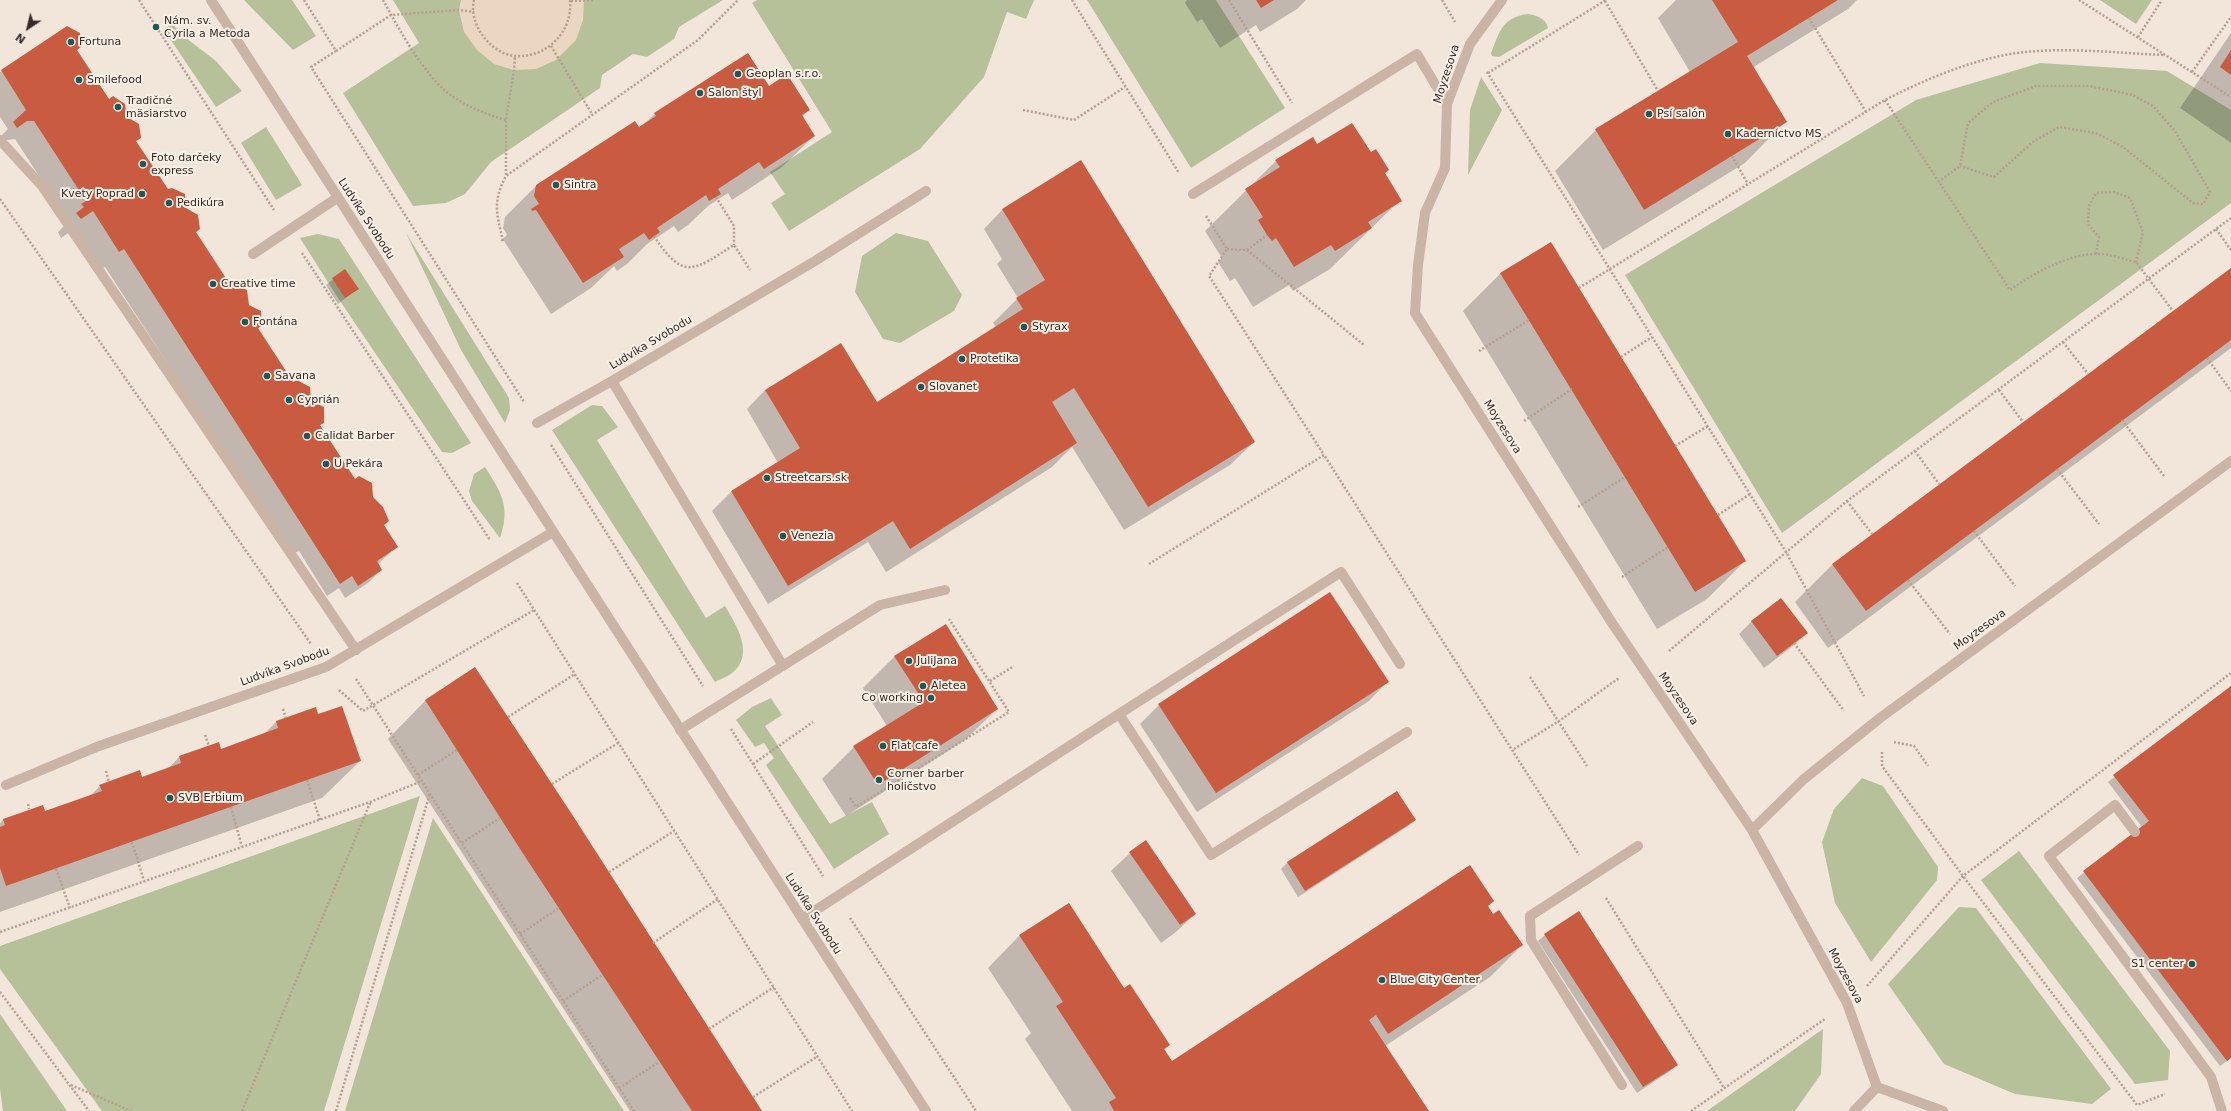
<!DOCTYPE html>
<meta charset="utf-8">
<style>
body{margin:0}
#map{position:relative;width:2231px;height:1111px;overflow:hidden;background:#f2e5da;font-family:"DejaVu Sans",sans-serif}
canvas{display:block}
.north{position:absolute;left:8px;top:8px;width:40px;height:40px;-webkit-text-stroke:3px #faf0e6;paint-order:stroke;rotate:215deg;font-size:11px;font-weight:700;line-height:16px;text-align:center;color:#362b27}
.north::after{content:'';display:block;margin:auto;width:14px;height:18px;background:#362b27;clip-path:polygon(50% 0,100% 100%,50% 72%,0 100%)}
</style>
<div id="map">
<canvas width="2231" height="1111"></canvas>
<div class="north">N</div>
</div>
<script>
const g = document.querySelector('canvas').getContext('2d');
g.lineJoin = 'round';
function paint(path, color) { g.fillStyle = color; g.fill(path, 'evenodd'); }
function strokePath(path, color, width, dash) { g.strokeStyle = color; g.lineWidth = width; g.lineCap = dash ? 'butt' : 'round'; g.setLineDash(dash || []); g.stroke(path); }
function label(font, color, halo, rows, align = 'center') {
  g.font = font + ' "DejaVu Sans",sans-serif'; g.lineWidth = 4; g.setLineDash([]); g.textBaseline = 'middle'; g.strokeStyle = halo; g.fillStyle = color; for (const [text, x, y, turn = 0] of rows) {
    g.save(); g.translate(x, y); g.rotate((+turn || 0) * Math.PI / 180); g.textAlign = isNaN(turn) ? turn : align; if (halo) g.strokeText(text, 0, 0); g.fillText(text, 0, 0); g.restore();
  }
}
paint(new Path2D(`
 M 244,0 L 292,0 L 316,36 L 293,50 Z
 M 393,0 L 723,0 L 679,27 L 674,39 L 647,57 L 633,54 L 602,75 L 600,88 L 491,162 L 465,194 L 446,203 L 413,206 L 343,93 L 419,43 Z
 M 757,0 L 1034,0 L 1026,19 L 1007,12 L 984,77 L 920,149 L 789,231 L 771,203 L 785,194 L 770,172 L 832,132 L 752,3 Z
 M 1087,0 L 1216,0 L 1285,108 L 1191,168 Z
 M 2100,0 L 2152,0 L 2136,24 Z
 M 1527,14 C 1536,15 1546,18 1548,28 L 1499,57 L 1492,56 L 1491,53 C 1500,31 1502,18 1527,14 Z
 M 172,23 L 182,35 L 216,61 L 242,91 L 216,107 L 164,30 Z
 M 2040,63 L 2167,71 L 2231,110 L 2231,203 L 1782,533 L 1625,275 L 1916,100 Z
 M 1481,77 L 1502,110 L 1468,175 L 1470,110 Z
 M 266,127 L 302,185 L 276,200 L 241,143 Z
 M 406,233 L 509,398 L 510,410 L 505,423 L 461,350 Z
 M 896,233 L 928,241 L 962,295 L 954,311 L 900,343 L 883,339 L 855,292 L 862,256 Z
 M 318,234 L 339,239 L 471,443 L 452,453 L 442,452 L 338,298 L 300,238 Z
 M 592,405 L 602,406 L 618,427 L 597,440 L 706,618 L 725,606 C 737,626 755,655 732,673 C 727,677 720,679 715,682 L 552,430 Z
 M 485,467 C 501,492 511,507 500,538 L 472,501 L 469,491 L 474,474 Z
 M 771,698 L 782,715 L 765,726 L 830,824 L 872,802 L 889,834 L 834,869 L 766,765 L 774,758 L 764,743 L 755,747 L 736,720 L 752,707 Z
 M 1862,778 L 1883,786 L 1938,867 L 1937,880 L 1871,962 L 1835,903 L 1822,842 L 1834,809 Z
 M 420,796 L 324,1111 L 102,1111 L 0,969 L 0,946 Z
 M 433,818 L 624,1111 L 345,1111 Z
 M 2019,851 L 2170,1051 L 2168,1080 L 2135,1084 L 1981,880 Z
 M 1959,907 L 1976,908 L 2111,1089 L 2092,1104 L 2015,1094 L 1944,1064 L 1888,984 Z
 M 0,1014 L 67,1111 L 3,1111 L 0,1089 Z
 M 1823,1029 L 1821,1074 L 1795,1111 L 1707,1111 Z`), '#b6c19a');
paint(new Path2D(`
 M 461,0 L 584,0 L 583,20 L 576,40 L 556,60 L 536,69 L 514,70 L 494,64 L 477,50 L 464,32 L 459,10 Z`), '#ebd6c1');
paint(new Path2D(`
 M 1187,0 L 1306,0 L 1297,9 L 1260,32 L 1256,25 L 1220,48 L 1202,19 L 1197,22 L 1185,3 Z
 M 1676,0 L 1857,0 L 1848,9 L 1752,68 L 1785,122 L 1745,163 L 1603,250 L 1555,171 L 1596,130 L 1690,72 L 1658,18 Z
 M 2231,33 L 2231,143 L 2180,108 Z
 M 80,47 L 76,51 L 108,101 L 126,118 L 140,138 L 135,142 L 168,191 L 185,209 L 199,229 L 195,233 L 231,287 L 248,305 L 261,325 L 257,329 L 293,384 L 310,402 L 323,422 L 319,426 L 355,480 L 372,497 L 383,526 L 397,546 L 378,564 L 381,570 L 368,583 L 345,598 L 339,588 L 327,596 L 299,551 L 292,555 L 105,267 L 100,270 L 74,229 L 61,238 L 58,232 L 65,225 L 67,219 L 15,139 L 7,140 L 0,144 L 0,137 L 8,129 L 0,117 L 0,72 Z
 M 748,54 L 769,87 L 808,110 L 802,117 L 814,136 L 782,167 L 732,200 L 728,193 L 708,206 L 688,225 L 678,232 L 674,226 L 647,244 L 627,264 L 617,271 L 614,266 L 591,288 L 551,314 L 504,241 L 500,241 L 507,235 L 503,228 L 505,217 L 537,185 L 639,128 L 655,114 Z
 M 1316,146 L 1371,153 L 1388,170 L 1384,174 L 1400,200 L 1330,269 L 1293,291 L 1289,285 L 1253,307 L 1235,278 L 1230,281 L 1218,262 L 1222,258 L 1205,231 L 1276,161 Z
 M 1081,162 L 1254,442 L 1230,465 L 1124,530 L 1072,447 L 1052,467 L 886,572 L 868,542 L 768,604 L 712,511 L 731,492 L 778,463 L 747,409 L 765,390 L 877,404 L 996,327 L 993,323 L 1018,298 L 997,264 L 1002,259 L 984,229 L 1002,210 Z
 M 2231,269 L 2231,348 L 1828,648 L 1795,602 L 1832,565 Z
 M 344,271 L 357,289 L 338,304 L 326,285 Z
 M 1501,273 L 1745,561 L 1707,599 L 1657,629 L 1463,311 Z
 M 1752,621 L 1806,633 L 1793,646 L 1764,668 L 1739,634 Z
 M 895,656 L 997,709 L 965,740 L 846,816 L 822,779 L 854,747 L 887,726 L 863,688 Z
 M 475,669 L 761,1111 L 630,1111 L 388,739 L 425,701 Z
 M 1387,682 L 1369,701 L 1197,812 L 1140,724 L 1159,705 Z
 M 2231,687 L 2231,1058 L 2220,1066 L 2077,878 L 2142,827 L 2108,782 Z
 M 317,715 L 360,761 L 322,798 L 0,912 L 0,823 L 3,820 L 44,812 L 90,796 L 100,786 L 141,778 L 168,769 L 179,757 L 218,744 L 221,750 L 264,734 L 276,722 Z
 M 1397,793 L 1415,820 L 1408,826 L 1298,897 L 1281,869 L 1287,863 Z
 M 1130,853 L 1195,914 L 1176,932 L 1161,943 L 1111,871 Z
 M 1493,901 L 1487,907 L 1493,916 L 1522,945 L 1490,977 L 1385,1046 L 1428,1111 L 1072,1111 L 1025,1039 L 1031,1033 L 988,968 L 1019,936 L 1068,904 L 1124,989 L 1169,1045 L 1163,1051 L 1171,1063 Z
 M 1545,935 L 1677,1065 L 1670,1071 L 1637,1093 L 1538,941 Z`), '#0003');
paint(new Path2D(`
 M 1256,0 L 1274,0 L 1261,8 Z
 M 1712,0 L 1838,0 L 1747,56 L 1787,122 L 1644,210 L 1595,129 L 1738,42 Z
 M 67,26 L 80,33 L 81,47 L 77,50 L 109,99 L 113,96 L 125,104 L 127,117 L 139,124 L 141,138 L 136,141 L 168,189 L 172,188 L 185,194 L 186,208 L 198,215 L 200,229 L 196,232 L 231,286 L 235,284 L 247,290 L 249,305 L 261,311 L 262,326 L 258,328 L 293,382 L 297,380 L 310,387 L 311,401 L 324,407 L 324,423 L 320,425 L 355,479 L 359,476 L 372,483 L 373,497 L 383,507 L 389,521 L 384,525 L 398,547 L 377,561 L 382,570 L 358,586 L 352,576 L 340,584 L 124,249 L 119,252 L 93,211 L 81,219 L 76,213 L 84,207 L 81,204 L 86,201 L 34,121 L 27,121 L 17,128 L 13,122 L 26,110 L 1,70 Z
 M 2231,50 L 2231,75 L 2220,67 Z
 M 748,53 L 769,86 L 787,74 L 810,110 L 802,115 L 815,136 L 764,169 L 759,162 L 718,189 L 721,194 L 709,201 L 706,195 L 657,228 L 660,232 L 649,240 L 644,233 L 619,249 L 624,257 L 583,283 L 536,210 L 532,211 L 531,209 L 539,204 L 534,196 L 536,185 L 635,121 L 639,127 L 656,116 L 654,113 Z
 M 1352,123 L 1371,152 L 1376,149 L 1389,170 L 1385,173 L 1402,201 L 1368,222 L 1372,228 L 1335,251 L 1331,245 L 1294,267 L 1276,238 L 1272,241 L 1267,235 L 1258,220 L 1263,217 L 1245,189 L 1280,167 L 1275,160 L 1313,137 L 1317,144 Z
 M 1081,160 L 1255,442 L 1148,507 L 1074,388 L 1052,402 L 1077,443 L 910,549 L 893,521 L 788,586 L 731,491 L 800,448 L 765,390 L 841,343 L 877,402 L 1023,309 L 1016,298 L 1045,280 L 1002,209 Z
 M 1551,242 L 1746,561 L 1695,592 L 1500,273 Z
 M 2231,268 L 2231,340 L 1866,611 L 1832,564 Z
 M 345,269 L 359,289 L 345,298 L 332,278 Z
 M 1330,592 L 1389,682 L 1216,793 L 1158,704 Z
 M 1781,598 L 1808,633 L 1777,656 L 1751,621 Z
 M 946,624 L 998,709 L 878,785 L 853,746 L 924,702 L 894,656 Z
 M 475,667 L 575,819 L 762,1111 L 692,1111 L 522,852 L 425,700 Z
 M 2231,686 L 2231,1058 L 2227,1061 L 2083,871 L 2149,821 L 2113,775 Z
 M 342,706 L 361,761 L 6,886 L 0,868 L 0,827 L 5,825 L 3,819 L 43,805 L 45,811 L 102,791 L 99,785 L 140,770 L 142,777 L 181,763 L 179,756 L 219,742 L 221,749 L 278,728 L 276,721 L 316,707 L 318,714 Z
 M 1397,791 L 1416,820 L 1305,891 L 1287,862 Z
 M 1146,840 L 1196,914 L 1180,925 L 1129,852 Z
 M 1470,865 L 1494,901 L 1488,906 L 1493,914 L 1499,910 L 1523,945 L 1388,1034 L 1376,1015 L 1369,1020 L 1429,1111 L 1114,1111 L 1109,1102 L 1116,1098 L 1056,1006 L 1063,1002 L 1019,935 L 1069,903 L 1124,988 L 1130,984 L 1170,1045 L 1164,1049 L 1172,1061 Z
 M 1579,911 L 1678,1065 L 1643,1087 L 1544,934 Z`), '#c95b41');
strokePath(new Path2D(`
 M 139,0 L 274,210
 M 304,0 L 336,51 L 311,67 L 524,402
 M 383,0 C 399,29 422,72 448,93 C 465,106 485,114 506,120
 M 474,0 C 468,24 491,54 515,56 C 547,58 573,32 570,0
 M 1072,0 L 1179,173
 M 1229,0 L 1292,103
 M 1442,0 L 1455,22
 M 2079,0 L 2231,97
 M 571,1 L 594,0
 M 1605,1 L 1658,91
 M 1809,18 L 1866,112
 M 2138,37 L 2162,0
 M 551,46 L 592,114
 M 336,51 L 391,15 L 459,10 L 474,12
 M 1487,72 L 1786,552 L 1864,696
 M 2192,72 L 2231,17
 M 1488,73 L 1606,0
 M 1885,100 L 2010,290 C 2033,274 2067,254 2096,254 C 2108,253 2123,259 2136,262 L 2173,311
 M 1023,110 L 1074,120 L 1125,87
 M 1732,156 L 1748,184
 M 506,175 L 506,120 L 514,70 L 515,56
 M 1938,182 L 1960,166 L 1968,123 L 1993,102 L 2036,86 L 2089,86 L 2133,95 L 2153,106 L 2175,131 L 2210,192 L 2203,204 L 2193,203 L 2123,147 L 2096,133 L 2059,127 L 2034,141 L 1994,177 L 1960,166
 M 716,197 L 734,226 L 734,245
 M 0,199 L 311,644
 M 1206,216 L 1227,249 L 1209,276 L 1324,455
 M 2216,229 L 2231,250
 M 654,236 C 684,282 694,270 734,245 L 750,270
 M 503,241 C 497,214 492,202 506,176 L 698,40 L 738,0
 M 1227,249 L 1247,250 L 1364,345
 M 1247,250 L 1267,235
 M 302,253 L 490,540
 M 2096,254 L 2099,237 L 2088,224 L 2089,206 L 2096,193 L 2114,192 L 2130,198 L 2143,232 L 2136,262
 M 1579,288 L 1885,100 C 1924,80 1966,62 2010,54 C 2060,46 2114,53 2164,55
 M 2063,342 L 2088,374
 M 1479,351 L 1529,320
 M 1621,357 L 1652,337
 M 2207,358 L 2231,391
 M 1999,390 L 2023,422
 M 2122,420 L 2164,476
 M 1524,421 L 1572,389
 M 551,445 L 703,686
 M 1675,446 L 1708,426
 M 1915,451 L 1939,484
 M 2057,469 L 2099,524
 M 1847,501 L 1872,534
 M 1578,507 L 1625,477
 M 1718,515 L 1750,494
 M 1974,531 L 2015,586
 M 1149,564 L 1324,455 L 1579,855
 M 1622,577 L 1668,547
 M 1908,580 L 1950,634
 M 517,583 L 852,1111
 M 1794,643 L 1844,711
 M 1669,651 L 1847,501 L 2231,218
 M 1530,677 L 1587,766
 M 356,679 L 634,1111
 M 990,681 L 1014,666
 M 339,690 L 363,711 L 534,610
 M 283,709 L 286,718
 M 508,717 L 575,674
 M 731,729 L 823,876
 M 205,735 L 209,746
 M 1894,742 L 1914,746 L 1928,766
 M 1514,749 L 1559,721 L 1619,678
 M 1882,752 L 1882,766 L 1963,876 L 2137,1105 L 2165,1094
 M 753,764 L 813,722
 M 106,771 L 109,782
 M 418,775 L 457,750
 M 307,780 L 320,820
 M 552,784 L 618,743
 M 850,798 L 856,807 L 1009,712 L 949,619
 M 28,804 L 29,809
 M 231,807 L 242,847
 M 132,842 L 144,881
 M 462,843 L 500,818
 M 56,869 L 70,908
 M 609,872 L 674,831
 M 1606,898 L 1724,1088
 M 850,918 L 976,1111
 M 0,932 L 370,802 L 422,781
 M 520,934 L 559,908
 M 653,943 L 718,899
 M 1867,986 L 1963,876 L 2231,673
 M 0,992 L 89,1111
 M 563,1001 L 602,975
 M 709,1029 L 774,987
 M 71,1085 L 131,1111
 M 619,1088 L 659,1062
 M 753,1097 L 818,1056
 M 242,1111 L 370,803
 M 336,1111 L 430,793
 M 1691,1111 L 1825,1019`), '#b69e90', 2.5, [2, 2]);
strokePath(new Path2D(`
 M 211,0 L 926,1111
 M 1502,0 L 1470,44 L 1447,104 L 1445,168 L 1425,213 L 1418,265 L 1415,313 L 1612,623 L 1752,830
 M 0,140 L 42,186 L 356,650
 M 1193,194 L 1417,54 L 1447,104
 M 253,254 L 337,198
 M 537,423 L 612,381
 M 783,666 L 612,381 L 815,261 L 926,191
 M 1119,714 L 1341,572 L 1400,664
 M 680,730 L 880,605 L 945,590
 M 6,785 L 99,746 L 326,667 L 553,532
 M 2135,832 L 2115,805 L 2049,856 L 2211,1077 L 2222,1111
 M 802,919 L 1119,714 L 1211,855 L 1407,732
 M 1622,1085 L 1531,940 L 1530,916 L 1638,846
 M 1877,1087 L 1943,1111
 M 1854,1111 L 1877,1087 L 1847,1003 L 1752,830 L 1804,779 L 1880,718 L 2231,461`), '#cab4a6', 10);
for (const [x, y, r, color] of [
 [156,27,4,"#1c5859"],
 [71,42,4,"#1c5859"],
 [738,74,4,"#1c5859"],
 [79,80,4,"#1c5859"],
 [700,93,4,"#1c5859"],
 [118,107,4,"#1c5859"],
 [1649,114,4,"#1c5859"],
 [1728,134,4,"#1c5859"],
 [143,164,4,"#1c5859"],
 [556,185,4,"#1c5859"],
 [142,194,4,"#1c5859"],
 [169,203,4,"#1c5859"],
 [213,284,4,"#1c5859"],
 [245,322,4,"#1c5859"],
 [1024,327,4,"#1c5859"],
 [962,359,4,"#1c5859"],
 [267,376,4,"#1c5859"],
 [921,387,4,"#1c5859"],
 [289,400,4,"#1c5859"],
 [307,436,4,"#1c5859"],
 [326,464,4,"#1c5859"],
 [767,478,4,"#1c5859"],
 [783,536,4,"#1c5859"],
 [909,661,4,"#1c5859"],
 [923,686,4,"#1c5859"],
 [931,698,4,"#1c5859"],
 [883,746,4,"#1c5859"],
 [879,780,4,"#1c5859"],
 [170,798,4,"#1c5859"],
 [2192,964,4,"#1c5859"],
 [1382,980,4,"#1c5859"]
]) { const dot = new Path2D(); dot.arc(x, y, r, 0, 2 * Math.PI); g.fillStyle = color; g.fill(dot); strokePath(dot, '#faf0e6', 1.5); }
label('11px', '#362b27', '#faf0e6', [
 ["Nám. sv.",164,21],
 ["Cyrila a Metoda",164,34],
 ["Fortuna",79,42],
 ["Geoplan s.r.o.",746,74],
 ["Smilefood",87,80],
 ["Salon štyl",708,93],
 ["Tradičné",126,101],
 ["mäsiarstvo",126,114],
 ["Psí salón",1657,114],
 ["Kaderníctvo MS",1736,134],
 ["Foto darčeky",151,158],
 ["express",151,171],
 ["Sintra",564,185],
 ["Kvety Poprad",134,194,"right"],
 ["Pedikúra",177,203],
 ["Creative time",221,284],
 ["Fontána",253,322],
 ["Styrax",1032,327],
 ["Protetika",970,359],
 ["Savana",275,376],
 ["Slovanet",929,387],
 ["Cyprián",297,400],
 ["Calidat Barber",315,436],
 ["U Pekára",334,464],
 ["Streetcars.sk",775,478],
 ["Venezia",791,536],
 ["JuliJana",917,661],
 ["Aletea",931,686],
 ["Co working",923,698,"right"],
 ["Flat cafe",891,746],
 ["Corner barber",887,774],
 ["holičstvo",887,787],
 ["SVB Erbium",178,798],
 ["S1 center",2184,964,"right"],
 ["Blue City Center",1390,980]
], 'left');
label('11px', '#362b27', '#faf0e6', [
 ["Moyzesova",1447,74,-72],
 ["Ludvíka Svobodu",366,219,57],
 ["Ludvíka Svobodu",651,343,-31],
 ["Moyzesova",1502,427,58],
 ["Moyzesova",1980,630,-36],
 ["Ludvíka Svobodu",285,667,-20],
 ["Moyzesova",1678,699,56],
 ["Ludvíka Svobodu",813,914,57],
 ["Moyzesova",1845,976,62]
]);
</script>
